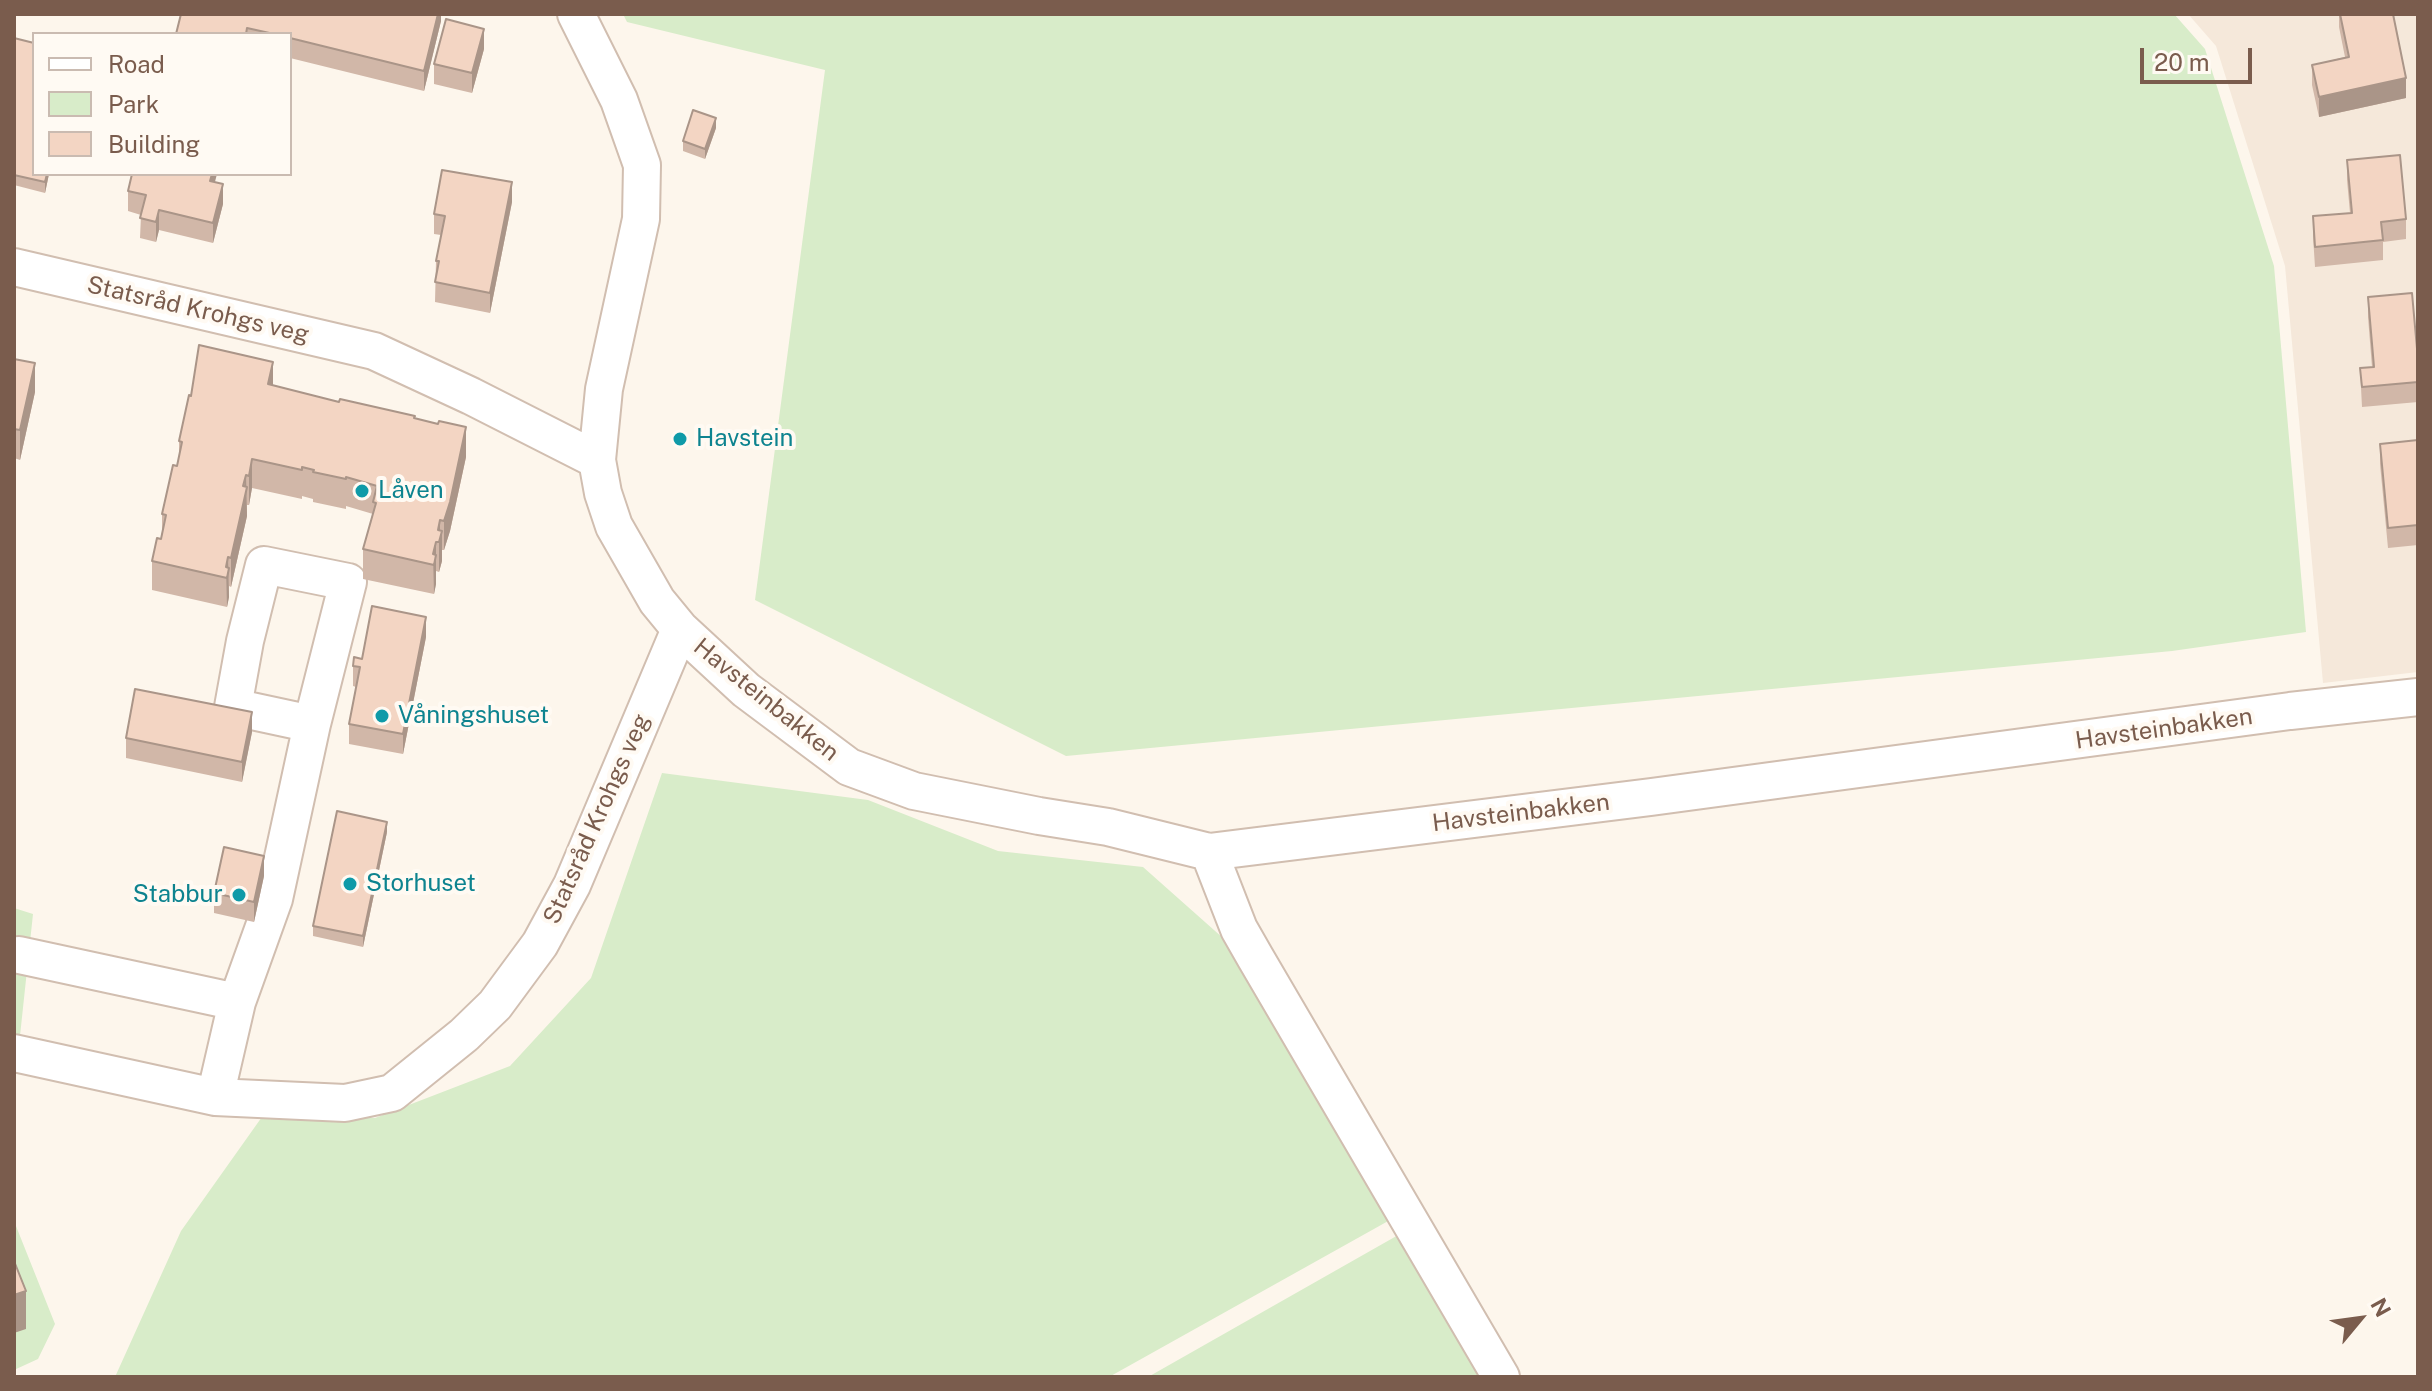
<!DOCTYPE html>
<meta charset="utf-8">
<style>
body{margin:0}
#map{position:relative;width:2432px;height:1391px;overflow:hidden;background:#fdf6ec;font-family:"Public Sans",sans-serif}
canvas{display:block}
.frame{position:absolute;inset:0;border:16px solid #7a5c4d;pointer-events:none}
.legend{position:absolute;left:32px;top:32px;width:260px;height:144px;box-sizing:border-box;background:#fffaf3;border:2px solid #cabbb1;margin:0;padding:10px 14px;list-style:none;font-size:24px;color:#7a5c4d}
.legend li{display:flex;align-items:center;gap:16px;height:40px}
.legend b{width:40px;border:2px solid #cabbb1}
.north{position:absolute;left:2320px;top:1279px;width:80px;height:80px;-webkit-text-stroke:6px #fffaf3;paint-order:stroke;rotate:61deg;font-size:22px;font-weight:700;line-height:32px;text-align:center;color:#7a5c4d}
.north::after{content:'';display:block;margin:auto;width:28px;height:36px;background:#7a5c4d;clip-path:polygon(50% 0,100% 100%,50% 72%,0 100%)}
.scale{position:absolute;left:2140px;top:48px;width:112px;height:36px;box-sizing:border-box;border:4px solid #7a5c4d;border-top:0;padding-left:10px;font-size:24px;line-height:28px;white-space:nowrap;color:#7a5c4d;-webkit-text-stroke:6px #fffaf3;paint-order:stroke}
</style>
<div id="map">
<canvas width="2432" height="1391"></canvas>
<div class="frame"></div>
<ul class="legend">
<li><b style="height:10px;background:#fff"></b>Road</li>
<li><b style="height:22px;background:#d8ecc9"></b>Park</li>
<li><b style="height:22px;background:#f3d5c3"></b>Building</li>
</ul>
<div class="north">N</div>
<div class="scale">20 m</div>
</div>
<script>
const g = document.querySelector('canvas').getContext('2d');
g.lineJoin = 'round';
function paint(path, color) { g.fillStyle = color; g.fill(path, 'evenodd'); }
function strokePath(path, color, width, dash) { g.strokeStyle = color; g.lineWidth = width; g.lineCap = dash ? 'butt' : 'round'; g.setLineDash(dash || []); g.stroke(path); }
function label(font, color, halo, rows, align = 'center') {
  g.font = font + ' "Public Sans",sans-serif'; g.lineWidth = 8; g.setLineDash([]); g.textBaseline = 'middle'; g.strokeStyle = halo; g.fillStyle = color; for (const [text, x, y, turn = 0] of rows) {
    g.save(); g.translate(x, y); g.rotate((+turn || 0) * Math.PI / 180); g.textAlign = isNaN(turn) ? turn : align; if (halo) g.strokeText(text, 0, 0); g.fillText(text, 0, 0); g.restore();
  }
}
paint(new Path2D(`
 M 2188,14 L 2418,14 L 2418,672 L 2323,683 L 2285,266 L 2216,46 Z`), '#f5e8da');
paint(new Path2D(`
 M 623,14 L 2174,14 L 2205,49 L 2274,266 L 2306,632 L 2172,651 L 1066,756 L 755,600 L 825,70 L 627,22 Z
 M 662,773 L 868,800 L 998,851 L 1143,867 L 1241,954 L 1390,1220 L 1109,1377 L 115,1377 L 181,1231 L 269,1107 L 375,1118 L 510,1066 L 591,978 Z
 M 14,908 L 33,914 L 14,1092 Z
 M 14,1221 L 55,1324 L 38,1359 L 14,1370 Z
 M 1400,1234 L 1484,1377 L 1148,1377 Z`), '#d8ecc9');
const minor = new Path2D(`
 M 576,14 L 619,100 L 642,165 L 641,219 L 604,389 L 597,460
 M 14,267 L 374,351 L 471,396 L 597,460 L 603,493 L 614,526 L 657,601 L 680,629 L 746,690 L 849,767 L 914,791 L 1039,816 L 1108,827 L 1209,852 L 1651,797 L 2290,711 L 2418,697
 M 1209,852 L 1239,929 L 1255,957 L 1501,1377
 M 19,955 L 237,1002
 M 14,1053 L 215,1097 L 345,1103 L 392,1093 L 464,1035 L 495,1005 L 540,944 L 572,885 L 680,629
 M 215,1097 L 237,1002 L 274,899 L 312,724 L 348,582 L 264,565 L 245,641 L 233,707 L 312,724`);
strokePath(minor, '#d1beb0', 40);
strokePath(minor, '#fff', 36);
paint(new Path2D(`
 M 181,14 L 441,14 L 441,21 L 424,91 L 290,58 L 290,34 L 176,34 Z
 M 2339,14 L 2393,14 L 2406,98 L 2319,117 L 2312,85 L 2312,65 L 2345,57 L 2339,27 Z
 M 14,38 L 49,174 L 45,193 L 14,185 Z
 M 484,49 L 472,93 L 434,84 L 434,64 Z
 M 716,128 L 705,159 L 683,151 L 683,141 Z
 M 2347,160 L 2406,219 L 2406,239 L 2383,242 L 2383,260 L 2315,267 L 2313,236 L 2313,216 L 2350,213 L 2347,180 Z
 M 215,182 L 223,204 L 213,243 L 159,230 L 156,242 L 140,238 L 141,215 L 128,211 L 128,191 Z
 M 512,202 L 490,313 L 435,302 L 436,261 L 441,235 L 434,234 L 434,214 Z
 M 2368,297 L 2418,360 L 2418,402 L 2362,407 L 2360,368 L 2372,367 L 2368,317 Z
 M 14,359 L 35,392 L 20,460 L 14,458 Z
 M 273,386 L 339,402 L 415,418 L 466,457 L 450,531 L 444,550 L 442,550 L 442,561 L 439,572 L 436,571 L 436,584 L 434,594 L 363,579 L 363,549 L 373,514 L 346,506 L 346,509 L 313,502 L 313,499 L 302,496 L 302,499 L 252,488 L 249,505 L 247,505 L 247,516 L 231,587 L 229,586 L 229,597 L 227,607 L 152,590 L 152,561 L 161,539 L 162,532 L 162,514 L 177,466 L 179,457 L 179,441 L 191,396 Z
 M 2418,440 L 2418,545 L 2388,548 L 2380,464 L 2380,444 Z
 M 426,637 L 403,754 L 349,744 L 349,724 L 356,687 L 353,686 L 353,666 L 362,659 Z
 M 252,732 L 242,782 L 126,758 L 126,738 Z
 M 387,832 L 363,947 L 313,936 L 313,926 Z
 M 264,876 L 254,922 L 214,913 L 214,893 Z`), '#d1b7a8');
paint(new Path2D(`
 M 438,14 L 441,14 L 441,21 L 424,91 L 424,71 Z
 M 484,29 L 484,49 L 472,93 L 472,73 Z
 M 2406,78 L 2406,98 L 2319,117 L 2319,97 Z
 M 716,118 L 716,128 L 705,159 L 705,149 Z
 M 47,174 L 49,174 L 45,193 L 45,182 Z
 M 212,174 L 217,174 L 210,201 L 210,181 Z
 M 512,182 L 512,202 L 490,313 L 490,293 Z
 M 223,184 L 223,204 L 213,243 L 213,223 Z
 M 159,210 L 159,230 L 156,242 L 156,222 Z
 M 273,362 L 273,391 L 268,384 Z
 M 35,363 L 35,392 L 20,460 L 20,430 Z
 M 466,427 L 466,457 L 450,531 L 444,550 L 444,521 Z
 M 252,459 L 252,488 L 249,505 L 249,476 Z
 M 246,475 L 247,516 L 231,587 L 231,558 Z
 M 440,520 L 440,538 L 442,531 L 442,561 L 439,572 L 439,542 L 438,530 Z
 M 436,542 L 436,584 L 434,594 L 433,554 Z
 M 228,557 L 229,597 L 227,607 L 226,567 Z
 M 426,617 L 426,637 L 403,754 L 403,734 Z
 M 252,712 L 252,732 L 242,782 L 242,762 Z
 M 387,822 L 387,832 L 363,947 L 363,936 Z
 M 264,856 L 264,876 L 254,922 L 254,902 Z
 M 26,1291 L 26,1329 L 14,1333 L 14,1295 Z`), '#aa9588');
const building = new Path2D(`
 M 181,14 L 438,14 L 424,71 L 290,38 L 290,34 L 274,34 L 247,28 L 246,34 L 176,34 Z
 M 2340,14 L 2393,14 L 2406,78 L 2319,97 L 2312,65 L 2349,57 Z
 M 446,19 L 484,29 L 472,73 L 434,64 Z
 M 14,38 L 34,43 L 34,174 L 47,174 L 45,182 L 14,175 Z
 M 693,110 L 716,118 L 705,149 L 683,141 Z
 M 2400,155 L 2406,219 L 2381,222 L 2383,240 L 2315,247 L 2313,216 L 2352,213 L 2347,160 Z
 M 442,170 L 512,182 L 490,293 L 435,282 L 439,261 L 436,261 L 445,216 L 434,214 Z
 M 132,174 L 212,174 L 210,181 L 223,184 L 213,223 L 159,210 L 156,222 L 140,218 L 146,195 L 128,191 Z
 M 2412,293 L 2418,360 L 2418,382 L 2362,387 L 2360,368 L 2374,367 L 2368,297 Z
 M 199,345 L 273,362 L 268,384 L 339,402 L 340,399 L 415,416 L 414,418 L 438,424 L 439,421 L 466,427 L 450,502 L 444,521 L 440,520 L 438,530 L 442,531 L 439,542 L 436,542 L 433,554 L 436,555 L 434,565 L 363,549 L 376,503 L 373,502 L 377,486 L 346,477 L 346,479 L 313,472 L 314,470 L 302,467 L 302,470 L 252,459 L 249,476 L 246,475 L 243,486 L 247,487 L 231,558 L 228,557 L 226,567 L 229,568 L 227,578 L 152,561 L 157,538 L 161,539 L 166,515 L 162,514 L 173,465 L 177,466 L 182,442 L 179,441 L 189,395 L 191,396 Z
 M 14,359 L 35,363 L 20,430 L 14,429 Z
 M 2418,440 L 2418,525 L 2388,528 L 2380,444 Z
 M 372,606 L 426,617 L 403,734 L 349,724 L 360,667 L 353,666 L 354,657 L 362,659 Z
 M 135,689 L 252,712 L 242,762 L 126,738 Z
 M 337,811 L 387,822 L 363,936 L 313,926 Z
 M 224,847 L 264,856 L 254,902 L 214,893 Z
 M 14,1261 L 26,1291 L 14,1295 Z`);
paint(building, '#f3d5c3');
strokePath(building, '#aa9588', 2);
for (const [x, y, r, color] of [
 [680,439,8,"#0f9aa8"],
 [362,491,8,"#0f9aa8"],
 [382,716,8,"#0f9aa8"],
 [350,884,8,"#0f9aa8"],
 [239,895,8,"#0f9aa8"]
]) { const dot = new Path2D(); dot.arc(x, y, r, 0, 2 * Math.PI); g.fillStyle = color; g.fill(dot); strokePath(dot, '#fffaf3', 3); }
label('24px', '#7a5c4d', '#fffaf3', [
 ["Statsråd Krohgs veg",198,310,13],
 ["Havsteinbakken",766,700,39],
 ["Havsteinbakken",2164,729,-8],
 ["Havsteinbakken",1521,813,-7],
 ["Statsråd Krohgs veg",597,819,-66]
]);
label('24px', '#0d838f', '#fffaf3', [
 ["Havstein",696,439],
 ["Låven",378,491],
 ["Våningshuset",398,716],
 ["Storhuset",366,884],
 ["Stabbur",223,895,"right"]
], 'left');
</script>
